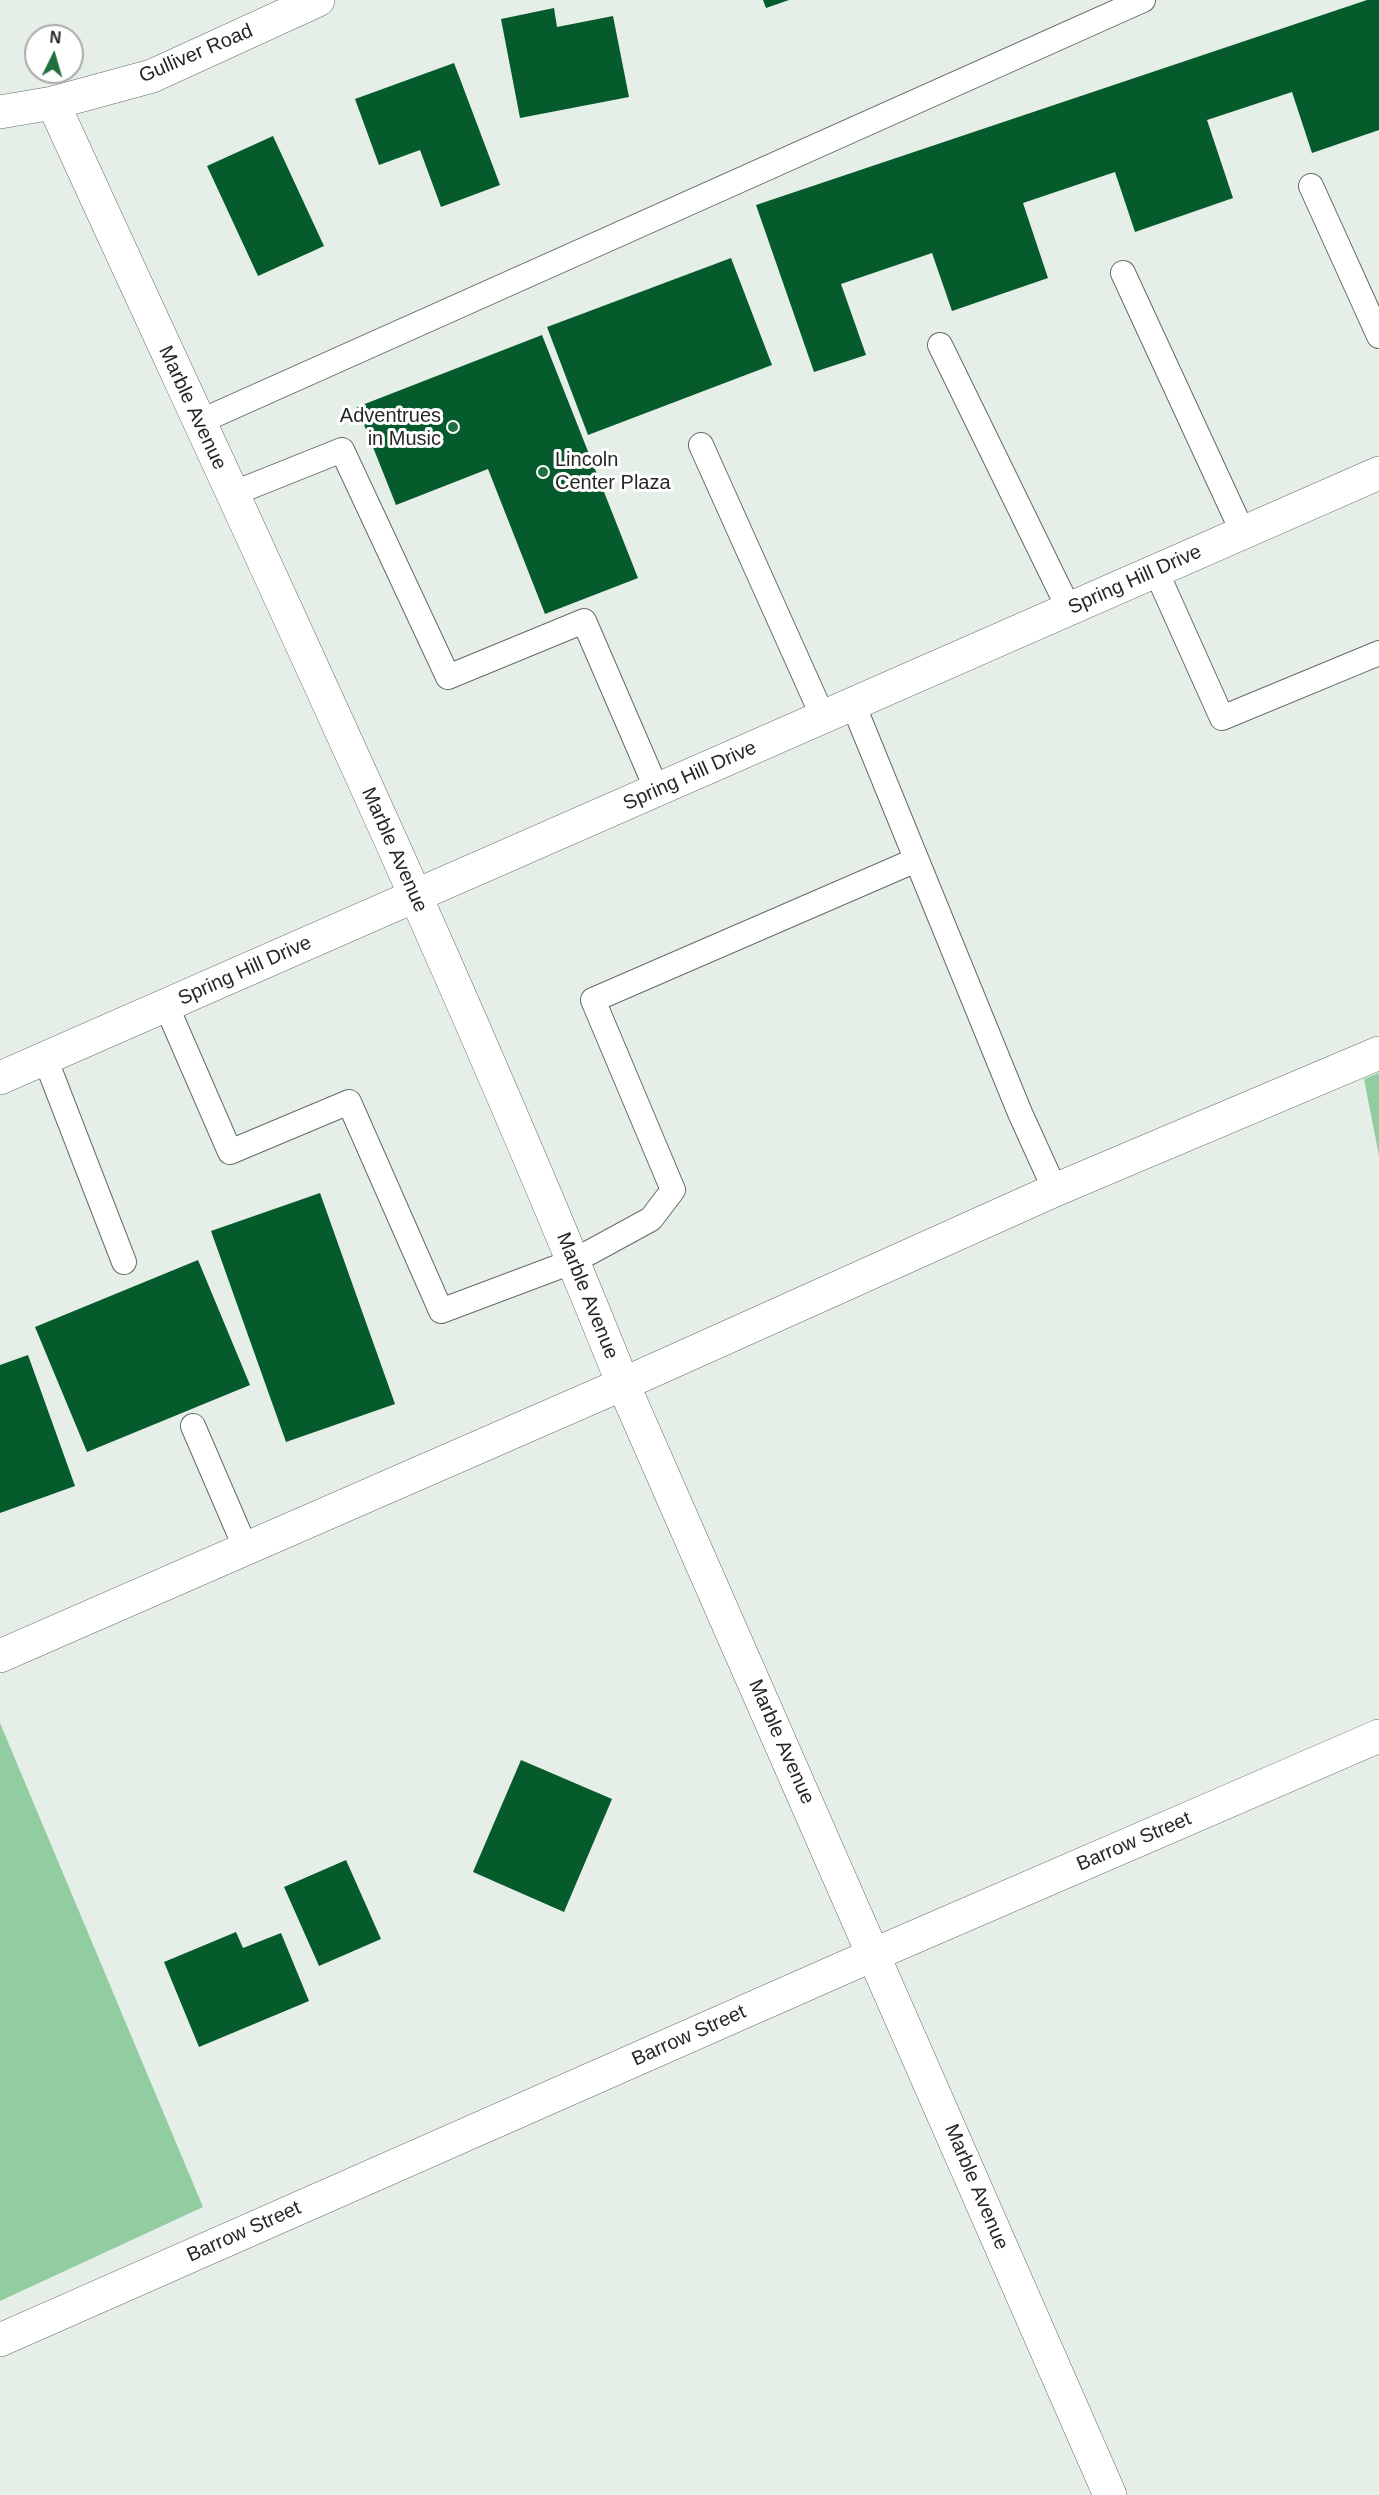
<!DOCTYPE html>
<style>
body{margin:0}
#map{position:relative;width:1379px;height:2495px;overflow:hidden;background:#e5eee7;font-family:Arial,sans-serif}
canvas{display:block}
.north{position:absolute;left:24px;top:24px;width:60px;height:60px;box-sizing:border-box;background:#fff;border:2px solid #a8a9a8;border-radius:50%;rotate:5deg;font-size:16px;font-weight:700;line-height:24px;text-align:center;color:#252825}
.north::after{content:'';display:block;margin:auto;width:21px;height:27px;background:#226f3e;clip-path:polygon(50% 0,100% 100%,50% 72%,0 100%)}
</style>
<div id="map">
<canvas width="1379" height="2495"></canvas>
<div class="north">N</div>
</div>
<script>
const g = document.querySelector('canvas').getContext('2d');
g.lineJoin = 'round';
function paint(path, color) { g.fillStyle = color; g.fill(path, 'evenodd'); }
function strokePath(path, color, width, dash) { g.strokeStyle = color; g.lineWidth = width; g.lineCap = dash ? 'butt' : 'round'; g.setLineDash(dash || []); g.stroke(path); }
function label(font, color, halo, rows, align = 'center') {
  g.font = font + ' Arial,sans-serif'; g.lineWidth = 6; g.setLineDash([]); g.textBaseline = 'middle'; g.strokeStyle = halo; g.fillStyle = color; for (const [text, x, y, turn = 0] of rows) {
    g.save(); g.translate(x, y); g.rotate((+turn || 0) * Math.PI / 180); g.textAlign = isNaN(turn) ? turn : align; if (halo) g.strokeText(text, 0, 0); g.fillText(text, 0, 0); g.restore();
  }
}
paint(new Path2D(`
 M 1379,1073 L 1379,1156 L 1364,1079 Z
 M 0,1723 L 203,2207 L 0,2301 Z`), '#92cda1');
paint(new Path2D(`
 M 763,0 L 789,0 L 766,8 Z
 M 1367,0 L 1379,0 L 1379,130 L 1312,153 L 1292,92 L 1207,120 L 1233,198 L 1135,232 L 1115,172 L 1023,203 L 1048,278 L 952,311 L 932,253 L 841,284 L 866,355 L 814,372 L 756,205 Z
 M 554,8 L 557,27 L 613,16 L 629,97 L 520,118 L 501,19 Z
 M 454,63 L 500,185 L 441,207 L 420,150 L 379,165 L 355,99 Z
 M 273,136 L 324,246 L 258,276 L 207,166 Z
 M 731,258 L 772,365 L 588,435 L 547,327 Z
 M 542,335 L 638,578 L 545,614 L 488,469 L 396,505 L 357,407 Z
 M 320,1193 L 395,1404 L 286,1442 L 211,1231 Z
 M 198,1260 L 250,1385 L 87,1452 L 35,1327 Z
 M 28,1355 L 75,1486 L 0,1513 L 0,1365 Z
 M 521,1760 L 612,1799 L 564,1912 L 473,1872 Z
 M 346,1860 L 381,1939 L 319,1966 L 284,1887 Z
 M 236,1932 L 243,1948 L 281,1933 L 309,2001 L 199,2047 L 164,1962 Z`), '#065b2c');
const lane = new Path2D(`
 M 1311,186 L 1379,336
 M 1123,273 L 1243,533
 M 940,345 L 1069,609
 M 199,422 L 1143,0
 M 701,445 L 823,717
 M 232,494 L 342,450 L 448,677 L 584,621 L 657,790
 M 1156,571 L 1222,718 L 1379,653
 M 853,704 L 1020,1113 L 1055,1190
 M 166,1005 L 230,1152 L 349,1102 L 441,1311 L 574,1261 L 651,1219 L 673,1190 L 593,1000 L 916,860
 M 45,1058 L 124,1262
 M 193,1426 L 246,1549`);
const street = new Path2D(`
 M 53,103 C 247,528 449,950 623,1384 L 1110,2495
 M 0,112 L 53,103 L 152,76 L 318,0
 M 0,1656 L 623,1384 L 1055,1190 L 1379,1053
 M 0,2340 L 875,1954 L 1379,1736`);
const secondary = new Path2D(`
 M 0,1078 L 1379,473`);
strokePath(lane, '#646c65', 26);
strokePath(street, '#646c65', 34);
strokePath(secondary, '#646c65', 34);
strokePath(lane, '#fff', 24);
strokePath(street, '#fff', 33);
strokePath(secondary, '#fff', 33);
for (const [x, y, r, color] of [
 [453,427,6,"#226f3e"],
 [543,472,6,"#226f3e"]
]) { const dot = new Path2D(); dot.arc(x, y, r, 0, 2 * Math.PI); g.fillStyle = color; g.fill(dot); strokePath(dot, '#fff', 2); }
label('20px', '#252825', '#fff', [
 ["Gulliver Road",196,54,-23],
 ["Marble Avenue",192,408,65],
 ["Spring Hill Drive",1135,580,-24],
 ["Spring Hill Drive",690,776,-24],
 ["Marble Avenue",394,850,66],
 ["Spring Hill Drive",245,971,-24],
 ["Marble Avenue",587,1296,68],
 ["Marble Avenue",781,1742,66],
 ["Barrow Street",1134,1842,-23],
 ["Barrow Street",689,2036,-24],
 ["Marble Avenue",976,2187,67],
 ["Barrow Street",244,2232,-24]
]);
label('20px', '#252825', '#fff', [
 ["Adventrues",441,416],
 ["in Music",441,439],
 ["Lincoln",555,460,"left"],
 ["Center Plaza",555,483,"left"]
], 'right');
</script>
